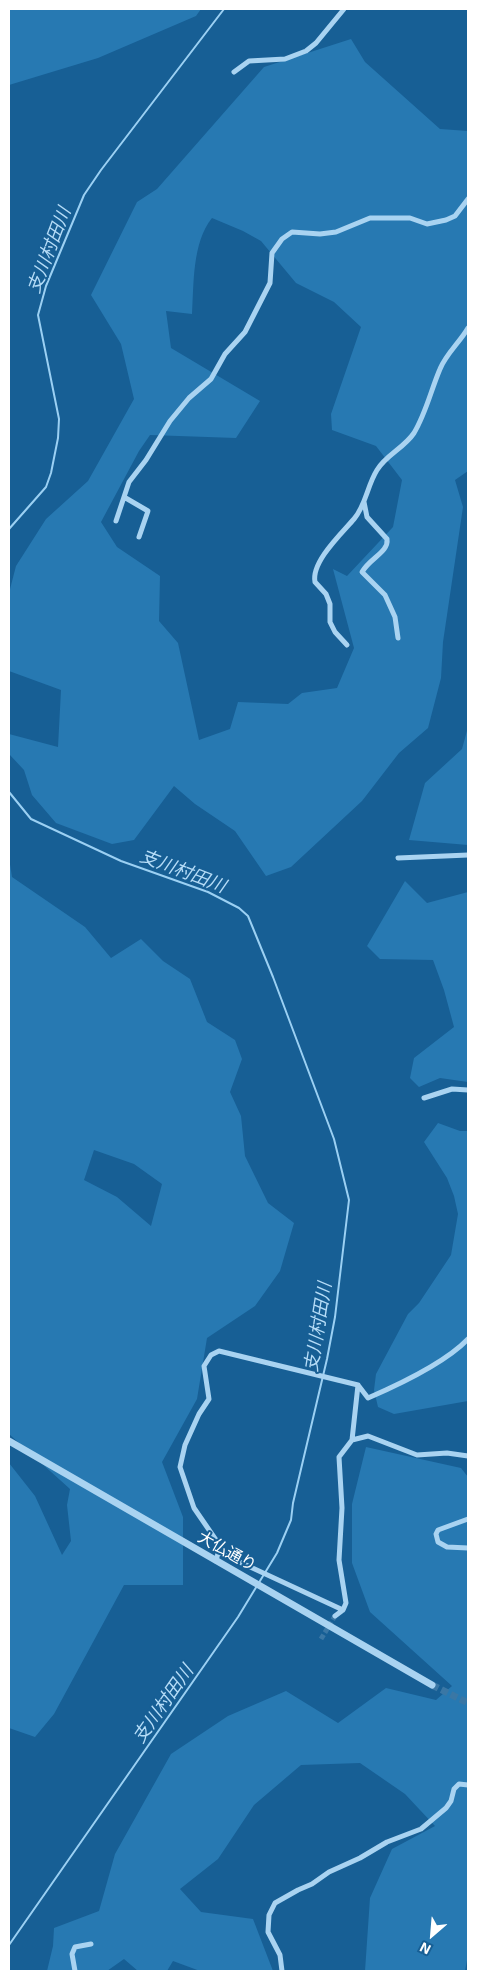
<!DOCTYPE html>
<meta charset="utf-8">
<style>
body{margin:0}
#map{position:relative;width:477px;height:1980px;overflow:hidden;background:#175f95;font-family:"Exo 2",sans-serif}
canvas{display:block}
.frame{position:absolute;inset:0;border:10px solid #fff;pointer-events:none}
.north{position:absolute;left:407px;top:1910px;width:50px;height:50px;-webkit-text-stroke:4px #175f95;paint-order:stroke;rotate:207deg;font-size:14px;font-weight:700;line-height:20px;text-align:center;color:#fff}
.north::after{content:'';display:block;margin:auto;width:18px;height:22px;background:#fff;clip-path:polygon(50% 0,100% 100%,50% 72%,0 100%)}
</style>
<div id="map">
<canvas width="477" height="1980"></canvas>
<div class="frame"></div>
<div class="north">N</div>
</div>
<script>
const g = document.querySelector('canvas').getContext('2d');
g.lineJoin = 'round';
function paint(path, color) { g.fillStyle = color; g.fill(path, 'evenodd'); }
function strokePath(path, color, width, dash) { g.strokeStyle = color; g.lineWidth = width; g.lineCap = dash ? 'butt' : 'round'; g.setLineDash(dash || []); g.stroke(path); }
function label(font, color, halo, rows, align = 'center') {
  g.font = font + ' "Exo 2","Noto Sans JP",sans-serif'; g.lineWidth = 4; g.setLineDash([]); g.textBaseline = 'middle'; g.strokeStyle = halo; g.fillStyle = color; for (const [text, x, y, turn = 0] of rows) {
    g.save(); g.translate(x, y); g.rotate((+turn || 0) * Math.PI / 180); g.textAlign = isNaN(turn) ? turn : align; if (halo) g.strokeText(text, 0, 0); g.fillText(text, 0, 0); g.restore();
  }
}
paint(new Path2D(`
 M 9,9 L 201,9 L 196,16 L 98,58 L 9,85 Z
 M 351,39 L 365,62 L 440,129 L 468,131 L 468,471 L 455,480 L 463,507 L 443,642 L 441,678 L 428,728 L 399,753 L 362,801 L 291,867 L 266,876 L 235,831 L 195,804 L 174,786 L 134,840 L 112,844 L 56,823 L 32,795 L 24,770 L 9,754 L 9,734 L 58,747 L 61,690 L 9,671 L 9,593 L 16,566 L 46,519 L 88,481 L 134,399 L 121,344 L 91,295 L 137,202 L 157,189 L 264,67 ZM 212,218 L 243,231 L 261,241 L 296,283 L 334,302 L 361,327 L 331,414 L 332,430 L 376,446 L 402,480 L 393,527 L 347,576 L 333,569 L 354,648 L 337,688 L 302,693 L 288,704 L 238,702 L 230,729 L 199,740 L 178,643 L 159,621 L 160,576 L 117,547 L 101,522 L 139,451 L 150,435 L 236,438 L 260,401 L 171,348 L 166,311 L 192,314 C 194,284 192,243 212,218 Z
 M 468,727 L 468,845 L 409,840 L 425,783 L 462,749 Z
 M 9,858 L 12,877 L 85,927 L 111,958 L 141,939 L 163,961 L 190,979 L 207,1022 L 235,1040 L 242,1059 L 230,1092 L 241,1116 L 245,1156 L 268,1203 L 294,1223 L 280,1271 L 255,1306 L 207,1338 L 197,1399 L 162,1462 L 183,1517 L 183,1585 L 124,1585 L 54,1714 L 35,1737 L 9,1728 L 9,1463 L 35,1496 L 62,1555 L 71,1541 L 67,1505 L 70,1489 L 9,1434 ZM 94,1150 L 134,1164 L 162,1184 L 151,1226 L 117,1197 L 84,1180 Z
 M 405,881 L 427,903 L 468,892 L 468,1082 L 440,1078 L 419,1087 L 410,1078 L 414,1058 L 454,1027 L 444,990 L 433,960 L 380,959 L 367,946 Z
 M 438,1123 L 460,1131 L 468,1131 L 468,1401 L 394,1414 L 378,1407 L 374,1390 L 376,1374 L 408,1314 L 419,1303 L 451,1255 L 458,1214 L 454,1196 L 447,1178 L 424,1142 Z
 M 366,1447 L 461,1468 L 468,1477 L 468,1955 L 465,1971 L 365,1971 L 370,1898 L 392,1849 L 435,1826 L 405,1794 L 360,1763 L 301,1765 L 254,1805 L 218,1859 L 180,1889 L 201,1912 L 253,1919 L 273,1971 L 200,1971 L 173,1961 L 167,1971 L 138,1971 L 124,1959 L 107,1971 L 47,1971 L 53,1946 L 54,1928 L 99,1911 L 115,1854 L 171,1754 L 228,1716 L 286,1691 L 338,1723 L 386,1688 L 436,1700 L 452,1686 L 370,1612 L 352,1563 L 352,1504 Z`), '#2779b2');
strokePath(new Path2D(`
 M 9,529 L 46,487 L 51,473 L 58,438 L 59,419 L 38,315 L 46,286 L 84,195 L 101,170 L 224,9
 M 9,792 L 31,819 L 121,861 L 208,892 L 239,908 L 248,916 L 273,977 L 334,1139 L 349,1200 L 335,1317 L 327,1359 L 293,1503 L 291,1520 L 277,1553 L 238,1617 L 9,1945`), '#9bd0f3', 2);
strokePath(new Path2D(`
 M 321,1639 L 335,1616`), '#3a77a5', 5, [5, 2.5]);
strokePath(new Path2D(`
 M 432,1685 L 468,1703`), '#3a77a5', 7, [7, 3.5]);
strokePath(new Path2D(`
 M 234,72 L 249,61 L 285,59 L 306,51 L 316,43 L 344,9
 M 124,497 L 148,511 L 139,537
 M 364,502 L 367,517 L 387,539 C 389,552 370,558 362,572 L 385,595 L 395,617 L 398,638
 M 116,521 L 129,482 L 146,460 L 170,421 L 189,398 L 211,379 L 225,354 L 245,332 L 270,283 L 272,253 L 282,239 L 292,232 L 320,234 L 336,232 L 370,218 L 410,218 L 427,224 L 446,220 L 455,216 L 468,199
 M 347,645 L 335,632 L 330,622 L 330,604 L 326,594 L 315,582 C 311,562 342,533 354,519 C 366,505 367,486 377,470 C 386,455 404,448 414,433 C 426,413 431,390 440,369 C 446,354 460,342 468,328
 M 398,858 L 468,855
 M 424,1098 L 452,1089 L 468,1090
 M 352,1440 L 368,1436 L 417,1455 L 447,1453 L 468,1456
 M 468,1519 L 438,1530 L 436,1534 L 438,1542 L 447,1547 L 468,1548
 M 218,1552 L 343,1610
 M 216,1561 L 219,1549 L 216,1540 L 194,1508 L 180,1467 L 185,1445 L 199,1414 L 209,1399 L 204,1366 L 211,1355 L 219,1351 L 358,1385 L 368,1398 C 398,1385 446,1362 468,1339
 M 335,1616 L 343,1610 L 346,1603 L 339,1560 L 342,1508 L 339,1457 L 352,1440 L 358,1385
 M 75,1971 L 72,1954 L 75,1947 L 91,1944
 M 282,1971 L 280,1955 L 268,1932 L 269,1915 L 275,1903 L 298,1890 L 312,1884 L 329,1872 L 360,1858 L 387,1842 L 421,1829 L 446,1808 L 451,1801 L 454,1789 L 459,1784 L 468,1785`), '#a9d3f1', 5);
strokePath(new Path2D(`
 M 9,1441 L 432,1685`), '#a9d3f1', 7);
label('16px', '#fff', '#175f95', [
 ["大仏通り",227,1551,29]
]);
label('italic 18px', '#b5dcf7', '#175f95', [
 ["支川村田川",49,250,-69],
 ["支川村田川",183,871,21],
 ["支川村田川",318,1327,-81],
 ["支川村田川",163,1704,-55]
]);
</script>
